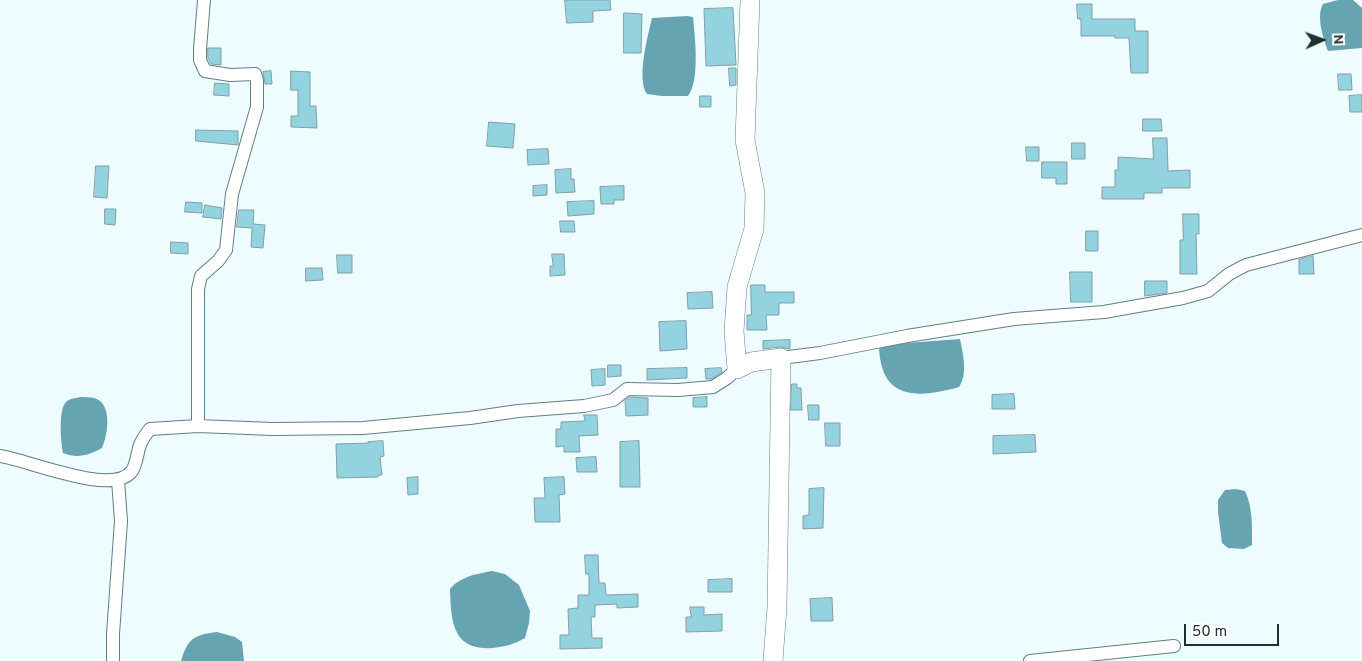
<!DOCTYPE html>
<style>
body{margin:0}
#map{position:relative;width:1362px;height:661px;overflow:hidden;background:#effcff;font-family:Overpass,sans-serif}
canvas{display:block}
.north{position:absolute;left:1297px;top:15px;width:50px;height:50px;-webkit-text-stroke:4px #fff;paint-order:stroke;rotate:88deg;font-size:14px;font-weight:700;line-height:20px;text-align:center;color:#212e30}
.north::after{content:'';display:block;margin:auto;width:18px;height:22px;background:#212e30;clip-path:polygon(50% 0,100% 100%,50% 72%,0 100%)}
.scale{position:absolute;left:1184px;top:624px;width:95px;height:22px;box-sizing:border-box;border:2px solid #212e30;border-top:0;padding-left:6px;font-size:15px;line-height:18px;white-space:nowrap;color:#212e30;-webkit-text-stroke:4px #fff;paint-order:stroke}
</style>
<div id="map">
<canvas width="1362" height="661"></canvas>
<div class="north">N</div>
<div class="scale">50 m</div>
</div>
<script>
const g = document.querySelector('canvas').getContext('2d');
g.lineJoin = 'round';
function paint(path, color) { g.fillStyle = color; g.fill(path, 'evenodd'); }
function strokePath(path, color, width, dash) { g.strokeStyle = color; g.lineWidth = width; g.lineCap = dash ? 'butt' : 'round'; g.setLineDash(dash || []); g.stroke(path); }
paint(new Path2D(`
 M 1338,0 L 1353,0 L 1362,8 L 1362,48 L 1328,51 C 1323,38 1316,16 1323,4 Z
 M 687,16 L 693,17 C 695,37 700,81 688,96 L 662,96 L 647,94 C 636,80 648,35 652,18 Z
 M 960,339 C 963,354 968,374 959,387 C 916,399 880,400 879,345 Z
 M 81,397 C 85,397 90,397 94,398 C 113,403 108,435 102,448 C 89,455 78,459 63,453 C 61,442 58,410 66,402 C 70,398 76,398 81,397 Z
 M 1236,489 L 1245,491 C 1253,508 1252,527 1252,545 L 1244,549 L 1228,548 L 1222,543 L 1218,512 L 1218,500 L 1225,490 Z
 M 492,571 L 505,574 L 519,585 L 530,611 L 529,623 L 525,638 C 515,644 504,647 492,648 C 452,651 451,620 450,589 C 461,576 477,574 492,571 Z
 M 217,632 L 235,637 L 242,642 L 244,661 L 181,661 C 188,638 194,635 217,632 Z`), '#66a4b1');
const building = new Path2D(`
 M 565,0 L 610,0 L 611,10 L 593,11 L 593,22 L 567,23 Z
 M 1077,4 L 1092,4 L 1092,19 L 1135,19 L 1135,31 L 1148,31 L 1148,73 L 1131,73 L 1129,38 L 1115,38 L 1115,36 L 1081,36 L 1081,19 L 1078,19 Z
 M 733,8 L 736,65 L 706,66 L 704,9 Z
 M 624,13 L 642,14 L 641,53 L 624,53 Z
 M 208,48 L 221,48 L 221,65 L 211,64 L 208,58 Z
 M 729,68 L 736,68 L 736,85 L 730,86 Z
 M 271,71 L 272,84 L 265,84 L 263,72 Z
 M 291,71 L 310,72 L 310,106 L 316,106 L 317,128 L 291,127 L 291,116 L 298,116 L 298,90 L 291,90 Z
 M 1338,74 L 1351,74 L 1352,90 L 1339,90 Z
 M 215,83 L 229,84 L 229,96 L 214,95 Z
 M 1362,95 L 1362,112 L 1350,112 L 1349,96 Z
 M 700,96 L 711,96 L 711,107 L 700,107 Z
 M 1143,119 L 1161,119 L 1162,131 L 1143,131 Z
 M 489,122 L 515,124 L 513,148 L 487,146 Z
 M 196,130 L 238,131 L 238,145 L 196,141 Z
 M 1153,138 L 1167,138 L 1168,171 L 1190,170 L 1190,188 L 1162,188 L 1162,193 L 1144,193 L 1144,199 L 1102,199 L 1102,187 L 1115,187 L 1115,170 L 1118,170 L 1118,157 L 1153,159 Z
 M 1072,143 L 1085,143 L 1085,159 L 1072,159 Z
 M 1026,147 L 1039,147 L 1039,161 L 1027,161 Z
 M 548,149 L 549,164 L 528,165 L 527,150 Z
 M 1042,162 L 1067,162 L 1067,184 L 1056,184 L 1056,178 L 1042,178 Z
 M 96,166 L 109,166 L 107,198 L 94,197 Z
 M 571,169 L 571,179 L 574,179 L 575,192 L 556,193 L 555,170 Z
 M 547,185 L 547,195 L 533,196 L 533,186 Z
 M 624,186 L 624,200 L 614,200 L 614,204 L 601,204 L 600,187 Z
 M 594,201 L 594,214 L 568,216 L 567,202 Z
 M 186,202 L 202,203 L 202,213 L 185,212 Z
 M 205,205 L 222,208 L 221,219 L 203,217 Z
 M 105,209 L 116,209 L 115,225 L 105,224 Z
 M 239,210 L 254,210 L 253,224 L 265,225 L 263,248 L 251,247 L 252,228 L 237,227 Z
 M 1183,214 L 1199,214 L 1199,234 L 1196,234 L 1197,274 L 1180,274 L 1180,240 L 1183,240 Z
 M 560,221 L 574,221 L 575,232 L 561,232 Z
 M 1086,231 L 1098,231 L 1098,251 L 1086,251 Z
 M 171,242 L 188,243 L 188,254 L 171,253 Z
 M 552,254 L 564,254 L 565,275 L 550,276 L 550,266 L 553,266 Z
 M 337,255 L 352,255 L 352,273 L 338,273 Z
 M 1313,256 L 1314,274 L 1299,274 L 1299,260 Z
 M 306,268 L 322,268 L 323,280 L 306,281 Z
 M 1070,272 L 1092,272 L 1092,302 L 1071,302 Z
 M 1145,281 L 1167,281 L 1167,293 L 1145,296 Z
 M 751,285 L 765,285 L 765,292 L 794,292 L 794,303 L 779,303 L 779,315 L 766,315 L 767,330 L 747,330 L 747,315 L 751,315 Z
 M 712,292 L 713,308 L 688,309 L 687,293 Z
 M 686,321 L 687,349 L 660,351 L 659,322 Z
 M 790,340 L 790,349 L 780,347 L 763,349 L 763,341 Z
 M 608,365 L 621,365 L 621,376 L 608,377 Z
 M 687,368 L 687,378 L 647,380 L 647,369 Z
 M 721,368 L 722,372 L 711,379 L 706,379 L 705,369 Z
 M 605,369 L 605,385 L 592,386 L 591,370 Z
 M 792,384 L 797,384 L 797,388 L 801,388 L 802,410 L 791,410 Z
 M 1014,394 L 1015,409 L 992,409 L 992,395 Z
 M 630,397 L 648,398 L 648,415 L 626,416 L 625,401 Z
 M 707,397 L 707,407 L 693,407 L 693,398 Z
 M 808,405 L 819,405 L 819,420 L 809,420 Z
 M 584,415 L 597,415 L 598,435 L 579,436 L 580,452 L 564,452 L 564,446 L 556,447 L 556,429 L 561,429 L 561,422 L 585,421 Z
 M 825,423 L 840,423 L 840,446 L 826,446 Z
 M 1035,435 L 1036,452 L 993,454 L 993,436 Z
 M 383,441 L 384,456 L 380,457 L 382,475 L 378,475 L 378,477 L 337,478 L 336,444 L 369,443 L 368,442 Z
 M 639,441 L 640,487 L 620,487 L 620,442 Z
 M 596,457 L 597,472 L 577,472 L 576,458 Z
 M 418,477 L 418,494 L 408,495 L 407,478 Z
 M 564,477 L 565,494 L 559,495 L 560,522 L 535,522 L 534,498 L 545,498 L 544,478 Z
 M 824,488 L 823,528 L 803,529 L 803,516 L 809,515 L 809,489 Z
 M 585,555 L 598,555 L 599,583 L 605,583 L 606,595 L 638,594 L 638,607 L 617,608 L 617,604 L 595,605 L 595,617 L 591,617 L 592,638 L 602,638 L 602,648 L 560,649 L 560,635 L 569,635 L 568,609 L 578,608 L 578,595 L 589,595 L 589,574 L 586,574 Z
 M 732,579 L 732,592 L 708,592 L 708,580 Z
 M 832,598 L 833,621 L 811,621 L 810,599 Z
 M 690,607 L 704,607 L 704,615 L 722,614 L 722,631 L 686,632 L 686,617 L 691,617 Z`);
paint(building, '#93d2df');
strokePath(building, '#819fa5', 1);
const street = new Path2D(`
 M 781,358 L 820,353 L 907,336 L 1014,319 L 1104,312 L 1183,298 L 1208,291 L 1229,274 L 1246,265 L 1362,235
 M 198,426 L 198,289 L 201,276 L 218,261 L 226,250 L 232,194 L 257,107 L 257,80 L 255,74 L 230,75 L 205,71 L 200,60 L 200,49 L 204,0
 M 0,456 C 28,460 113,497 132,471 C 137,463 137,453 140,445 C 142,439 146,434 150,429 L 198,426 L 272,429 L 363,428 L 470,418 L 518,411 L 584,406 L 613,400 L 627,389 L 678,390 L 713,387 L 727,378 L 737,369
 M 113,661 L 113,634 L 121,521 L 118,480
 M 1030,661 L 1174,646`);
const secondary = new Path2D(`
 M 750,0 L 745,140 L 755,193 L 754,229 L 737,287 L 734,331 L 737,369 L 751,362 L 781,358 L 777,607 L 773,661`);
strokePath(street, '#607e84', 14);
strokePath(secondary, '#607e84', 20);
strokePath(street, '#fff', 12);
strokePath(secondary, '#fff', 19);
</script>
